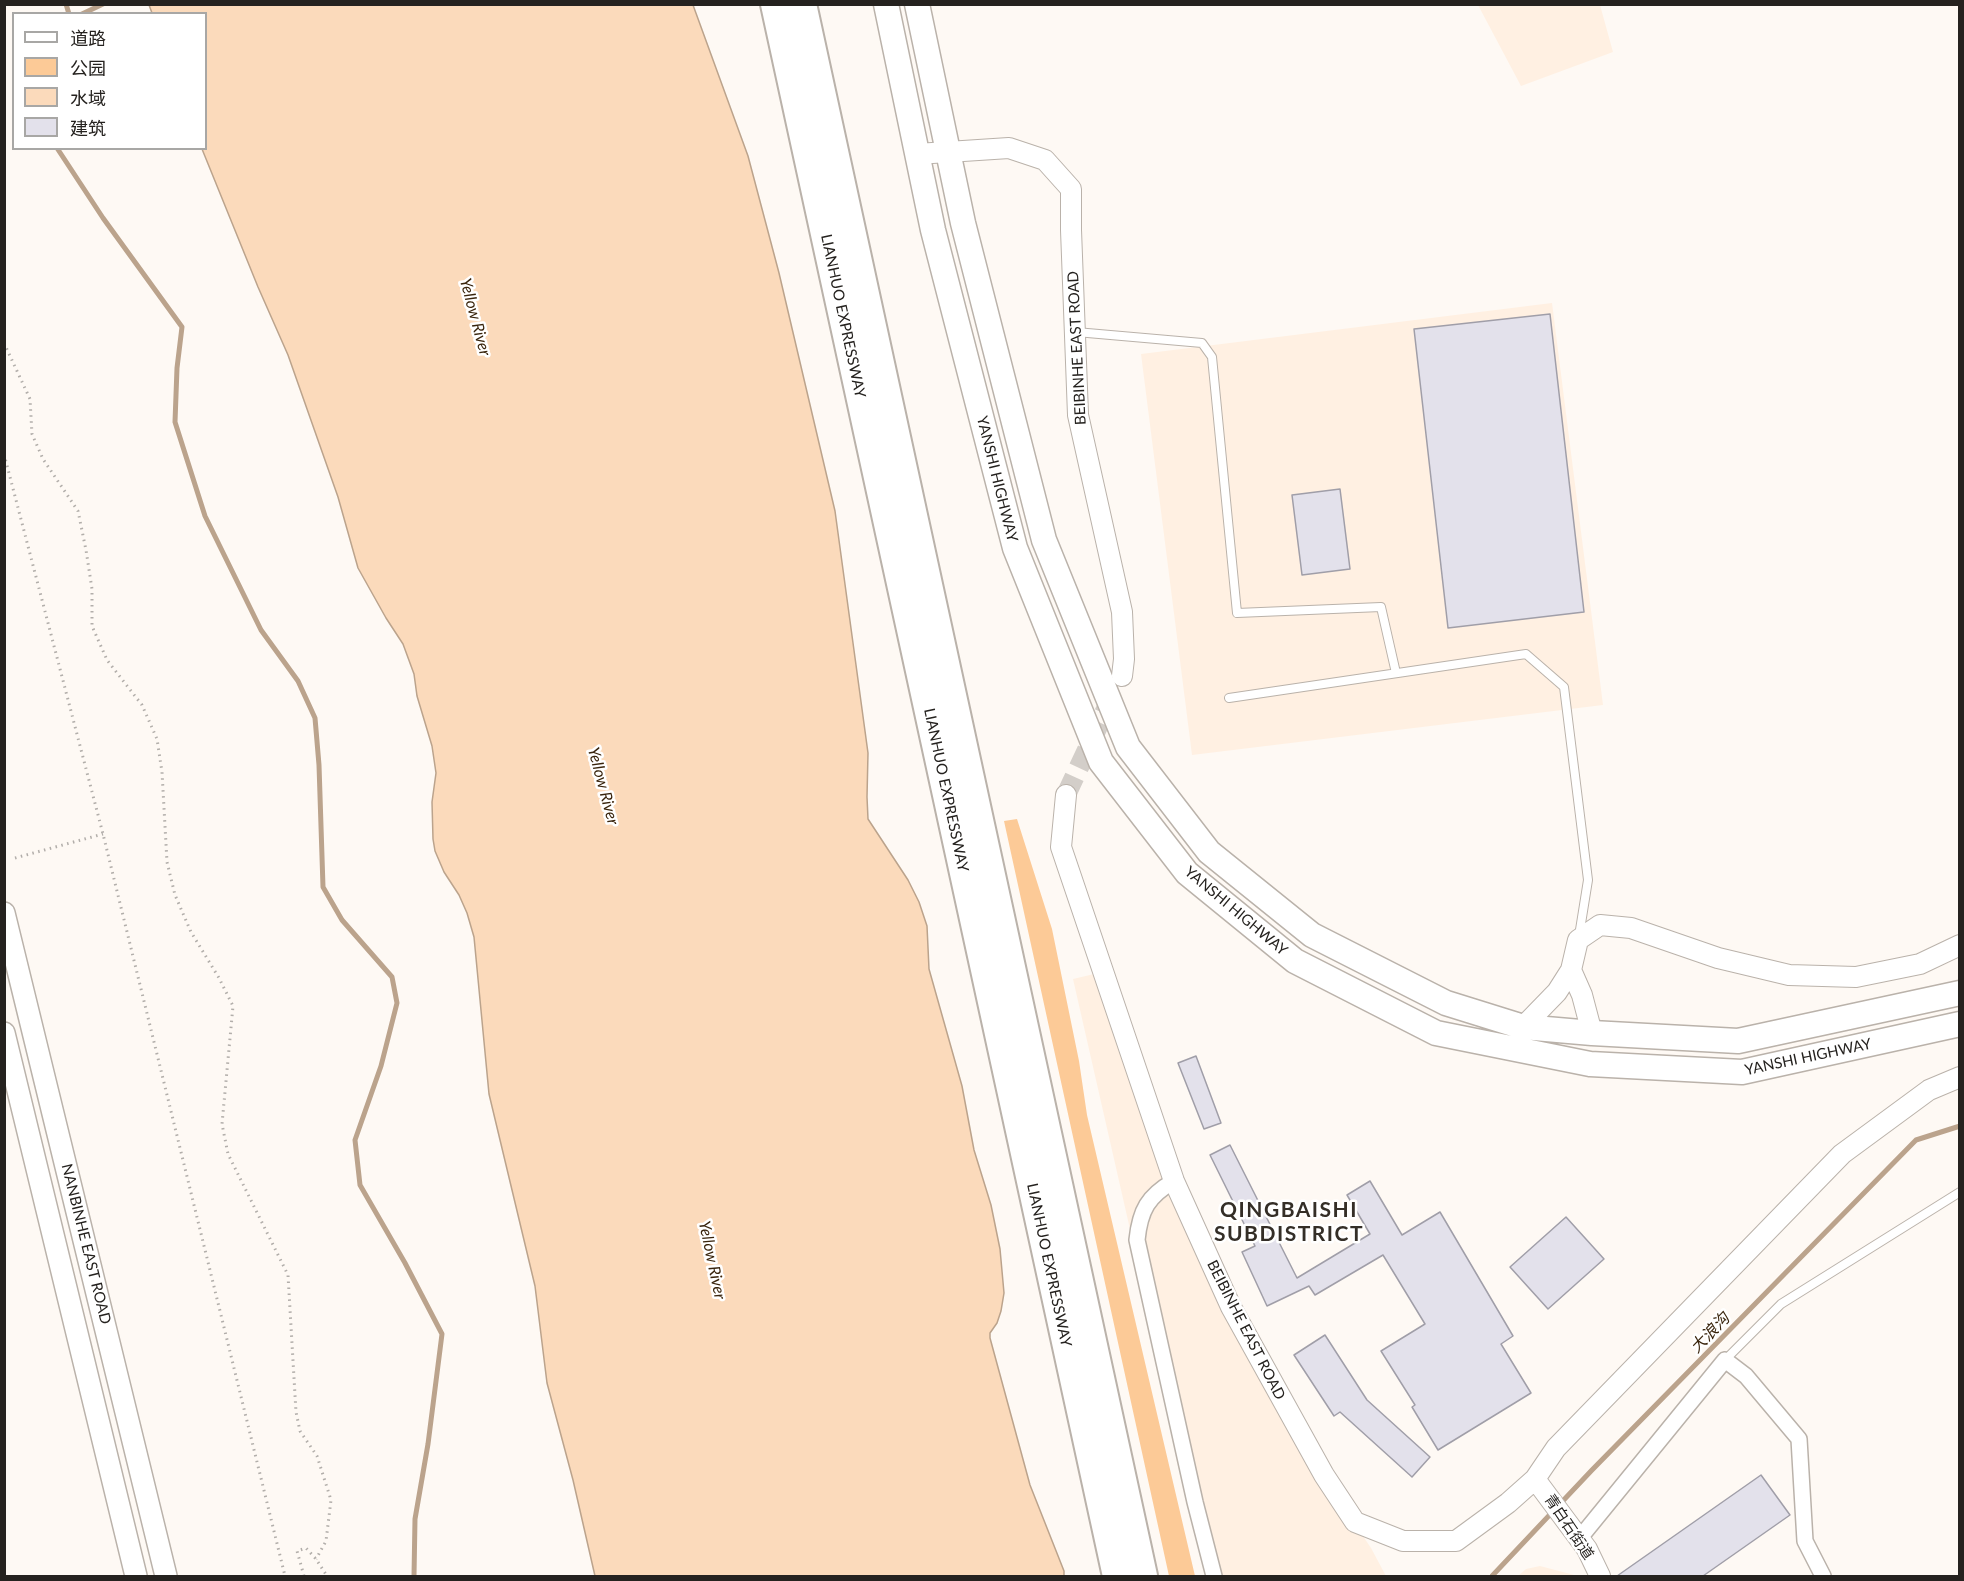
<!DOCTYPE html>
<meta charset="utf-8">
<style>
body{margin:0}
#map{position:relative;width:1964px;height:1581px;overflow:hidden;background:#fef9f4;font-family:Lato,"Noto Sans SC",sans-serif}
canvas{display:block}
.frame{position:absolute;inset:0;border:6px solid #25221f;pointer-events:none}
.legend{position:absolute;left:12px;top:12px;width:195px;height:138px;box-sizing:border-box;background:#fff;border:2px solid #a8a7a5;margin:0;padding:8px 10px;list-style:none;font-size:18px;color:#25221f}
.legend li{display:flex;align-items:center;gap:12px;height:30px}
.legend b{width:30px;border:2px solid #a8a7a5}
</style>
<div id="map">
<canvas width="1964" height="1581"></canvas>
<div class="frame"></div>
<ul class="legend">
<li><b style="height:8px;background:#fff"></b>道路</li>
<li><b style="height:16px;background:#fcca97"></b>公园</li>
<li><b style="height:16px;background:#fbdabb"></b>水域</li>
<li><b style="height:16px;background:#e3e1eb"></b>建筑</li>
</ul>
</div>
<script>
const g = document.querySelector('canvas').getContext('2d');
g.lineJoin = 'round';
function paint(path, color) { g.fillStyle = color; g.fill(path, 'evenodd'); }
function strokePath(path, color, width, dash) { g.strokeStyle = color; g.lineWidth = width; g.lineCap = dash ? 'butt' : 'round'; g.setLineDash(dash || []); g.stroke(path); }
function label(font, color, halo, rows, align = 'center') {
  g.font = font + ' Lato,"Noto Sans SC",sans-serif'; g.lineWidth = 5; g.setLineDash([]); g.textBaseline = 'middle'; g.strokeStyle = halo; g.fillStyle = color; for (const [text, x, y, turn = 0] of rows) {
    g.save(); g.translate(x, y); g.rotate((+turn || 0) * Math.PI / 180); g.textAlign = isNaN(turn) ? turn : align; if (halo) g.strokeText(text, 0, 0); g.fillText(text, 0, 0); g.restore();
  }
}
paint(new Path2D(`
 M 1478,5 L 1600,5 L 1613,52 L 1521,86 Z
 M 1552,303 L 1603,705 L 1192,755 L 1141,354 Z
 M 1111,970 L 1192,1223 L 1297,1438 L 1371,1548 L 1386,1576 L 1209,1576 L 1073,979 Z
 M 1540,1566 L 1578,1576 L 1579,1576 L 1518,1576 L 1526,1569 Z`), '#fff0e2');
paint(new Path2D(`
 M 1017,819 L 1052,929 L 1079,1061 L 1087,1115 L 1195,1576 L 1169,1576 L 1004,821 Z`), '#fcca97');
const water = new Path2D(`
 M 149,5 L 693,5 L 748,156 L 779,273 L 835,511 L 868,753 L 867,797 L 868,819 L 908,880 L 919,902 L 927,926 L 929,969 L 962,1086 L 974,1150 L 991,1205 L 1000,1249 L 1004,1293 L 1001,1311 L 997,1323 L 990,1333 L 990,1338 L 1030,1485 L 1064,1571 L 1064,1576 L 595,1576 L 573,1480 L 547,1383 L 535,1286 L 489,1094 L 474,937 L 467,913 L 459,895 L 444,872 L 435,851 L 433,839 L 432,802 L 436,773 L 432,746 L 417,696 L 414,674 L 403,644 L 386,618 L 358,568 L 338,497 L 288,355 L 258,287 L 202,149 L 206,148 L 206,14 L 152,13 Z`);
paint(water, '#fbdabb');
strokePath(water, '#bba38c', 1.5);
strokePath(new Path2D(`
 M 66,4 L 69,14
 M 82,14 L 103,4
 M 57,148 L 103,218 L 182,327 L 177,368 L 175,422 L 205,516 L 261,630 L 298,681 L 315,718 L 319,765 L 323,887 L 342,920 L 392,977 L 397,1003 L 381,1066 L 355,1140 L 360,1185 L 405,1263 L 442,1334 L 428,1444 L 415,1519 L 414,1576
 M 1492,1576 L 1592,1470 L 1916,1140 L 1960,1126`), '#bba38c', 5);
const building = new Path2D(`
 M 1550,314 L 1584,612 L 1448,628 L 1414,329 Z
 M 1340,489 L 1350,569 L 1302,575 L 1292,495 Z
 M 1196,1056 L 1221,1123 L 1204,1129 L 1178,1063 Z
 M 1230,1145 L 1297,1278 L 1370,1234 L 1347,1195 L 1370,1181 L 1402,1235 L 1440,1212 L 1513,1336 L 1501,1344 L 1531,1393 L 1438,1450 L 1412,1407 L 1415,1405 L 1381,1351 L 1425,1324 L 1383,1255 L 1315,1295 L 1309,1286 L 1267,1306 L 1242,1252 L 1255,1246 L 1210,1155 Z
 M 1566,1217 L 1604,1259 L 1548,1309 L 1510,1267 Z
 M 1325,1335 L 1367,1400 L 1430,1457 L 1412,1477 L 1340,1412 L 1334,1416 L 1294,1355 Z
 M 1761,1475 L 1790,1515 L 1703,1576 L 1617,1576 Z`);
paint(building, '#e3e1eb');
strokePath(building, '#a09ea8', 1.5);
strokePath(new Path2D(`
 M 1066,795 L 1114,692`), '#d3cec9', 20, [20, 10]);
const service = new Path2D(`
 M 1076,332 L 1202,343 L 1212,357 L 1237,613 L 1381,607 L 1396,673
 M 1229,698 L 1526,654 L 1564,687 L 1588,880 L 1579,936
 M 1725,1360 L 1781,1304 L 1960,1192`);
const minor = new Path2D(`
 M 1174,1181 C 1148,1196 1140,1210 1137,1240 L 1195,1502 L 1214,1576
 M 1579,1539 L 1725,1360 L 1746,1376 L 1799,1439 L 1805,1541 L 1823,1576`);
const tertiary = new Path2D(`
 M 917,154 L 1009,148 L 1045,160 L 1071,189 L 1071,230 L 1078,415 L 1122,612 L 1124,659 L 1122,676
 M 1066,795 L 1061,847 L 1174,1181 L 1231,1307 L 1324,1475 L 1355,1522 L 1403,1541 L 1456,1541 L 1508,1503 L 1535,1479 L 1556,1448 L 1842,1154 L 1929,1090 L 1960,1077
 M 1571,970 L 1578,940 L 1600,925 L 1631,928 L 1718,958 L 1789,975 L 1856,977 L 1920,964 L 1960,945
 M 1523,1027 L 1557,992 L 1571,970 L 1582,995 L 1592,1033
 M 1535,1479 L 1587,1549 L 1600,1576`);
const secondary = new Path2D(`
 M 4,913 L 166,1576
 M 4,1033 L 136,1576`);
const primary = new Path2D(`
 M 886,4 L 933,230 L 1015,548 L 1101,762 L 1187,873 L 1295,961 L 1436,1033 L 1590,1064 L 1742,1072 L 1960,1024
 M 917,4 L 963,223 L 1044,540 L 1128,747 L 1209,852 L 1312,935 L 1446,1003 L 1523,1027 L 1592,1033 L 1738,1041 L 1960,993`);
const motorway = new Path2D(`
 M 775,4 L 1117,1576
 M 802,4 L 1143,1576`);
strokePath(service, '#bab2aa', 10);
strokePath(minor, '#bab2aa', 18);
strokePath(tertiary, '#bab2aa', 22);
strokePath(secondary, '#bab2aa', 24);
strokePath(primary, '#bab2aa', 27);
strokePath(motorway, '#bab2aa', 32);
strokePath(new Path2D(`
 M 4,343 L 30,399 L 32,434 L 43,459 L 78,511 L 86,550 L 92,589 L 92,626 L 107,660 L 142,705 L 157,739 L 162,772 L 167,862 L 175,895 L 191,932 L 219,978 L 233,1006 L 222,1124 L 228,1154 L 288,1275 L 296,1412 L 300,1431 L 317,1456 L 331,1500 L 326,1541 L 316,1559
 M 4,454 L 103,834 L 285,1576
 M 15,858 L 103,834
 M 304,1576 L 297,1551 L 306,1548 L 316,1559 L 327,1576`), '#b2aeaa', 3, [1.5, 4.5]);
strokePath(service, '#fff', 8);
strokePath(minor, '#fff', 15);
strokePath(tertiary, '#fff', 20);
strokePath(secondary, '#fff', 21);
strokePath(primary, '#fff', 24);
strokePath(motorway, '#fff', 28);
label('15px', '#25221f', '#fff', [
 ["LIANHUO EXPRESSWAY",843,316,78],
 ["BEIBINHE EAST ROAD",1077,348,-93],
 ["YANSHI HIGHWAY",997,479,76],
 ["LIANHUO EXPRESSWAY",946,790,78],
 ["YANSHI HIGHWAY",1236,911,40],
 ["YANSHI HIGHWAY",1808,1057,-12],
 ["NANBINHE EAST ROAD",86,1244,76],
 ["LIANHUO EXPRESSWAY",1049,1265,78],
 ["BEIBINHE EAST ROAD",1246,1330,63],
 ["青白石街道",1569,1527,56]
]);
label('italic 16px', '#39240c', '#fff', [
 ["Yellow River",475,317,75],
 ["Yellow River",603,786,75],
 ["Yellow River",712,1260,78],
 ["大浪沟",1710,1333,-46]
]);
g.letterSpacing = '1.5px';
label('bold 21px', '#342e27', '#fff', [
 ["QINGBAISHI",1289,1210],
 ["SUBDISTRICT",1289,1234]
]);
g.letterSpacing = '0px';
</script>
